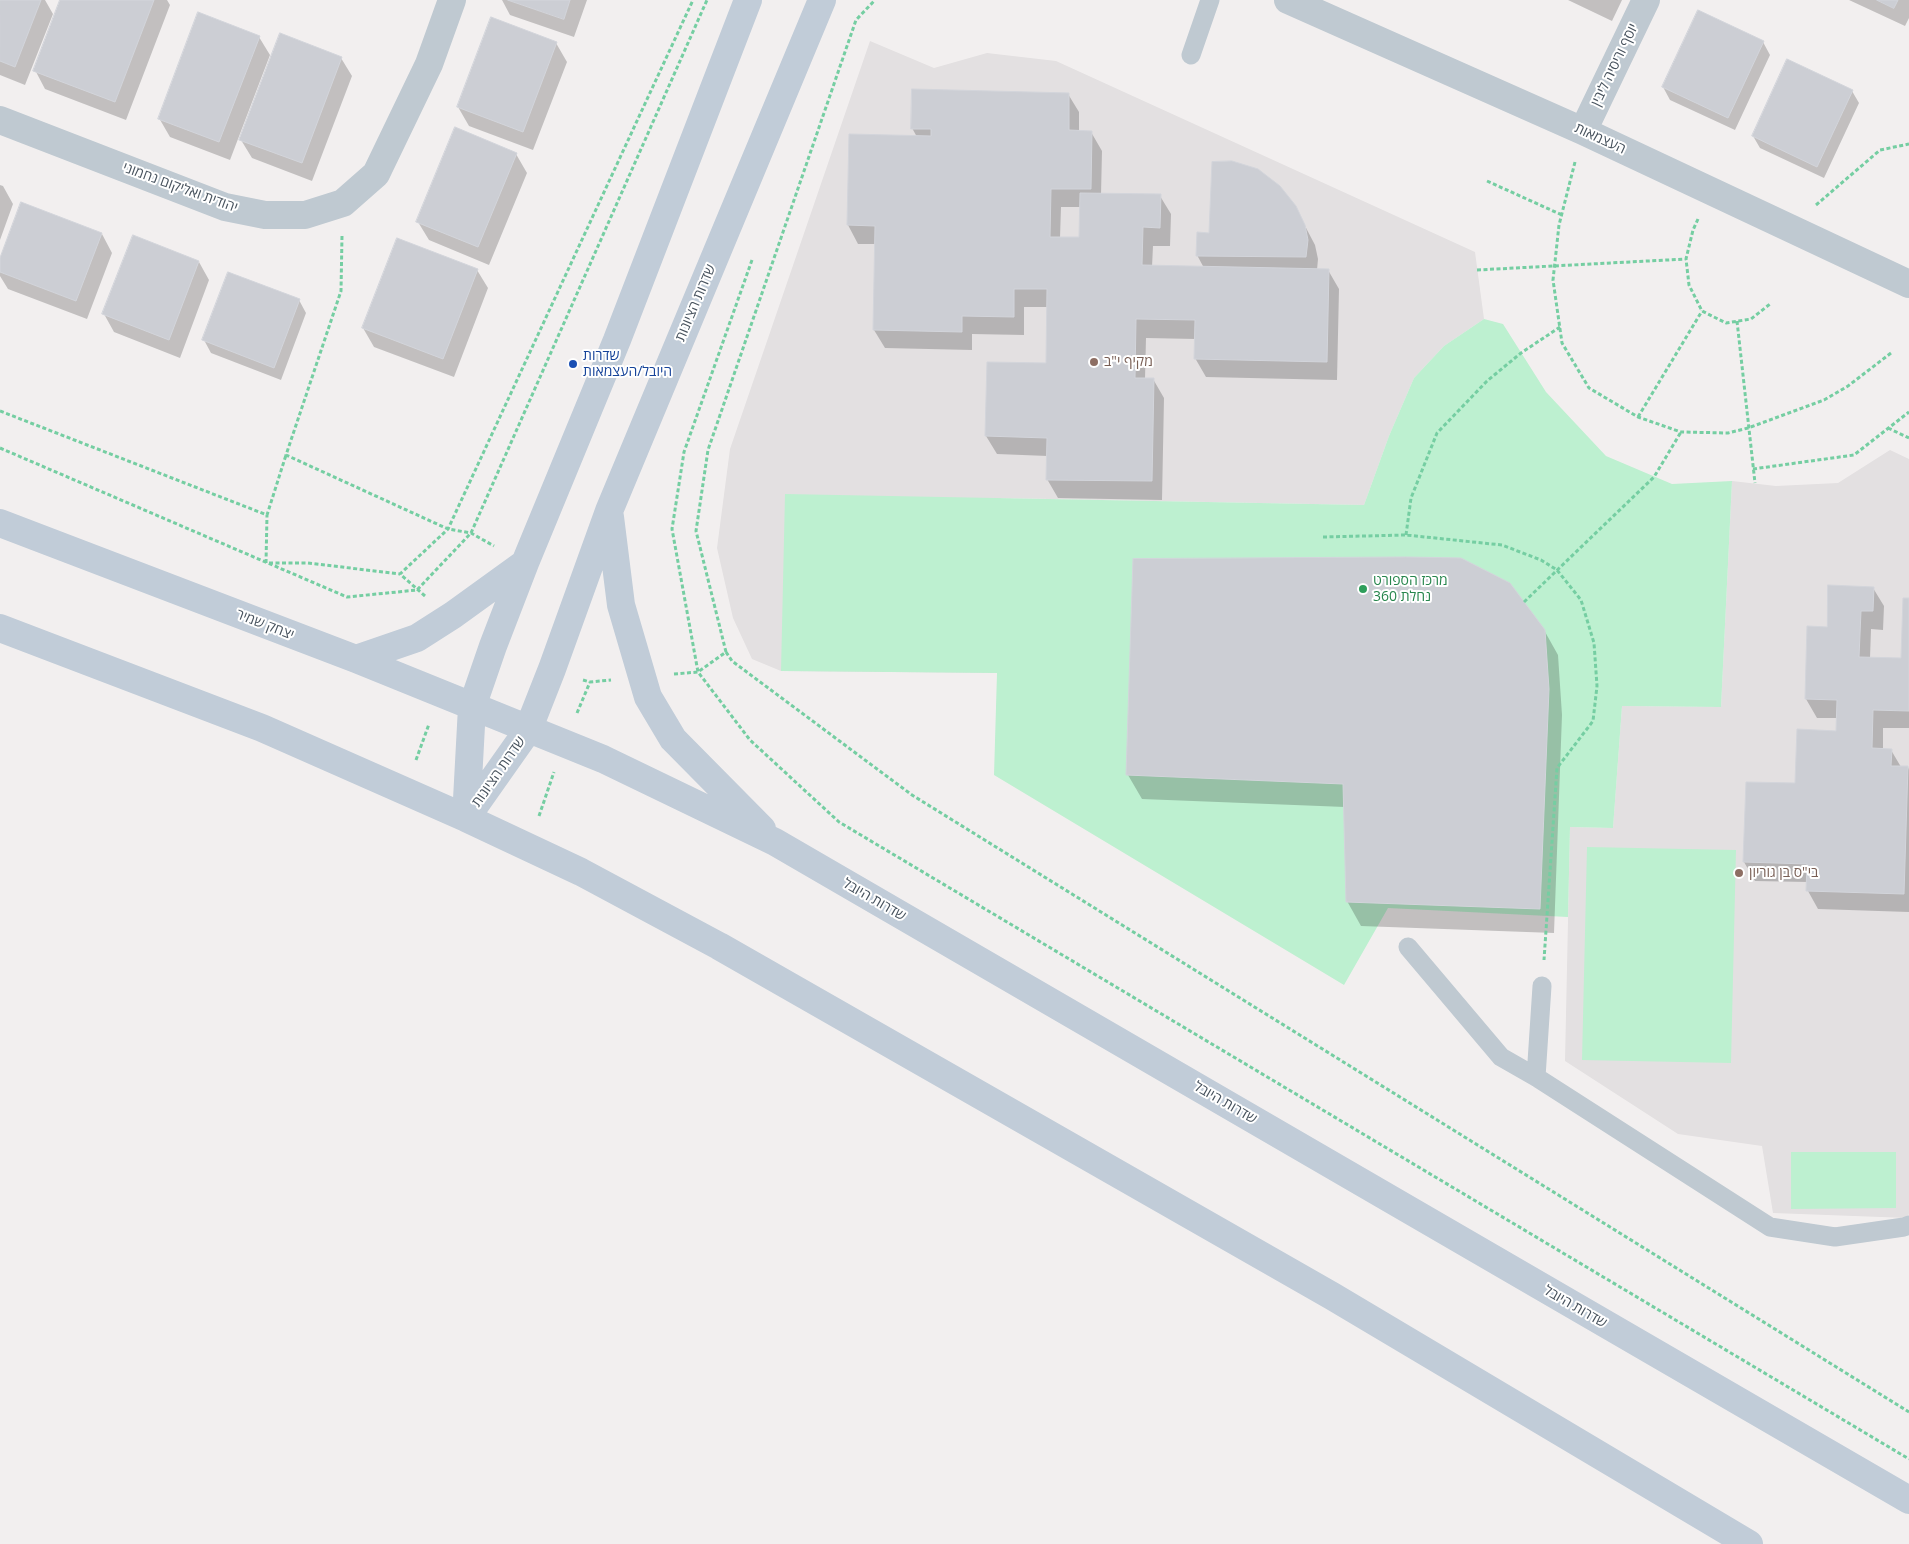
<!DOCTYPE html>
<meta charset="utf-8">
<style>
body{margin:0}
canvas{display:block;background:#f2efef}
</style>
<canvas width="1909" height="1544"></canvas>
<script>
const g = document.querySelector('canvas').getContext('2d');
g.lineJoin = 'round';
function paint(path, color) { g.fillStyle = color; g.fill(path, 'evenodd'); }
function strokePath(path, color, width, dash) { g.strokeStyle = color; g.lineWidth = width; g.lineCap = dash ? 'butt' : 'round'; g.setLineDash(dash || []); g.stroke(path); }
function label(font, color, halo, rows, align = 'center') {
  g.font = font + ' "Open Sans",Heebo,sans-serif'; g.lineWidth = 4; g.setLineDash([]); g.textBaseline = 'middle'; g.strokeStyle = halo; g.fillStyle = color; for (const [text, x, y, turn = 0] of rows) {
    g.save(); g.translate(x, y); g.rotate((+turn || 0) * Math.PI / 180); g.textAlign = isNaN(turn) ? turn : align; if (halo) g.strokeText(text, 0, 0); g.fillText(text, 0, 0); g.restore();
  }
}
paint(new Path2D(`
 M 870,41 L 934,68 L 987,53 L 1056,61 L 1475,252 L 1484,319 L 1444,346 L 1414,378 L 1389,436 L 1364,505 L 1001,498 L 997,673 L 781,671 L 752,659 L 733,618 L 717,548 L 730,449 Z
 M 1890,450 L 1909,459 L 1909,1213 L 1908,1218 L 1773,1213 L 1762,1146 L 1678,1134 L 1565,1061 L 1570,827 L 1613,828 L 1622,706 L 1721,707 L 1732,481 L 1776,486 L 1838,483 Z`), '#e3e0e1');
paint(new Path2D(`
 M 1484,319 L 1503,324 L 1546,392 L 1606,456 L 1672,484 L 1732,481 L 1721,707 L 1622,706 L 1613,828 L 1570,827 L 1568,917 L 1388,908 L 1344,985 L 994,775 L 997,673 L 781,671 L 785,494 L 1364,505 L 1389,436 L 1414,378 L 1444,346 Z
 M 1587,847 L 1736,850 L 1731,1063 L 1582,1060 Z
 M 1791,1152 L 1896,1152 L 1896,1208 L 1791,1209 Z`), '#bdf0d0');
paint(new Path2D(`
 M 0,0 L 45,0 L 53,14 L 25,85 L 0,75 Z
 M 61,0 L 167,0 L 170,5 L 126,120 L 45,89 L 35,70 Z
 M 502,0 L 587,0 L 574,37 L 510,15 Z
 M 1568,0 L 1622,0 L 1612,21 Z
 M 1849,0 L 1909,0 L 1909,18 L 1905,26 Z
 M 259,37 L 270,55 L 230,160 L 170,137 L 159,118 Z
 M 1763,42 L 1770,55 L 1735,130 L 1670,100 L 1663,87 Z
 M 556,43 L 567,62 L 533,150 L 469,126 L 458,107 Z
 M 341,58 L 352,76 L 312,181 L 252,158 L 241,140 Z
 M 1852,91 L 1859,103 L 1824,178 L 1760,148 L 1753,136 Z
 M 1068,94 L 1079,112 L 1079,132 L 1091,132 L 1102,151 L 1101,195 L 1160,196 L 1171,214 L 1170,246 L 1153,246 L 1152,267 L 1204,268 L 1197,255 L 1210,234 L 1295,207 L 1315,245 L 1318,259 L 1317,270 L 1328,270 L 1339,289 L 1337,380 L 1206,377 L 1195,358 L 1196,339 L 1146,338 L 1145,379 L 1153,379 L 1164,398 L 1162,500 L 1058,498 L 1047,479 L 1048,456 L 997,454 L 986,436 L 1047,364 L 1048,307 L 1024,307 L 1024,335 L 972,334 L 972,350 L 885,348 L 874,330 L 876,244 L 858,244 L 848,225 L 917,137 L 912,128 ZM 1061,207 L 1081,207 L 1080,239 L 1060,238 Z
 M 516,154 L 527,173 L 489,265 L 429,240 L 418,222 Z
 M 0,185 L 3,186 L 13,204 L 0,240 Z
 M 22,204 L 102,234 L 112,253 L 87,319 L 8,289 L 0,276 L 0,262 Z
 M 199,262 L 209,280 L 180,358 L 114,332 L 104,314 Z
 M 477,270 L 488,288 L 454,377 L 374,347 L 363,328 Z
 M 299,300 L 306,313 L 281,380 L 211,353 L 204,340 Z
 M 1873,588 L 1884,606 L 1883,630 L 1871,629 L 1870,658 L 1903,659 L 1909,600 L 1909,728 L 1883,728 L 1883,749 L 1891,750 L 1901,767 L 1908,767 L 1909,770 L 1909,912 L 1818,909 L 1808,891 L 1808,882 L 1755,881 L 1744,862 L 1747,783 L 1796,784 L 1837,732 L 1837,718 L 1817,718 L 1806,699 L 1828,628 Z
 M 1544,630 L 1558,655 L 1562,715 L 1554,933 L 1361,926 L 1347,901 L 1345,807 L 1142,799 L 1128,775 Z`), '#0003');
const building = new Path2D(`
 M 0,0 L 41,0 L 15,67 L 0,61 Z
 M 60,0 L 154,0 L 115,102 L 33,71 Z
 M 508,0 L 570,0 L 564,19 Z
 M 1877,0 L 1898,0 L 1894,8 Z
 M 1698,10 L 1764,41 L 1728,118 L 1662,87 Z
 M 198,12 L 260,36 L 219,142 L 158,119 Z
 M 491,17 L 557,42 L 523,132 L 457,107 Z
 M 280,33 L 342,57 L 302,163 L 239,140 Z
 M 1787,59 L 1853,90 L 1817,167 L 1752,136 Z
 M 912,89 L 1069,93 L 1069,130 L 1092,131 L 1091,189 L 1051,189 L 1050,237 L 1079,237 L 1080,193 L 1161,194 L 1160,228 L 1143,227 L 1142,265 L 1329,269 L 1327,362 L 1194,359 L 1195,320 L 1136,319 L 1135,378 L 1154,378 L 1152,481 L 1046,480 L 1047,438 L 985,436 L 987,362 L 1046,363 L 1047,289 L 1014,289 L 1014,317 L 962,316 L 962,332 L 873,330 L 875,226 L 847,225 L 849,134 L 931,136 L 931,129 L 911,129 Z
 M 455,127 L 517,153 L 478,247 L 416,222 Z
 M 1232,161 L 1258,169 L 1280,186 L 1296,206 L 1305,225 L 1308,240 L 1306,257 L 1196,256 L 1197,232 L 1209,233 L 1212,162 Z
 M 21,202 L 102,233 L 76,301 L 0,272 L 0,258 Z
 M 133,235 L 199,261 L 169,340 L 102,314 Z
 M 397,238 L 478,269 L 443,359 L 362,328 Z
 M 228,272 L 300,299 L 274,368 L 202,340 Z
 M 1406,557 L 1461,558 L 1510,583 L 1545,630 L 1549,689 L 1540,909 L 1346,902 L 1343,784 L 1126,775 L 1133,559 Z
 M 1828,585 L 1874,587 L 1873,611 L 1861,611 L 1859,657 L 1901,658 L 1903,598 L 1909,598 L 1909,711 L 1873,710 L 1872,748 L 1892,749 L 1891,766 L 1908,766 L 1904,894 L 1806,891 L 1807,864 L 1743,862 L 1746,782 L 1795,783 L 1797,729 L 1836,731 L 1837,700 L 1805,699 L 1807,626 L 1827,627 Z`);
paint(building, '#ccced4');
strokePath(building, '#d3d5db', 1);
strokePath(new Path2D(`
 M 1575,162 L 1559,225 L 1553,280 L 1562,343 L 1589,388 L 1638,417 L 1681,432 L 1728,433 L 1748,428 L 1824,400 L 1848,386 L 1891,353
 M 1487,181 L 1562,215
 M 1816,205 L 1880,150 L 1909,144
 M 1698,219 L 1693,230 L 1686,259 L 1689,285 L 1702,311 L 1726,323 L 1751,319 L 1770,304
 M 342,236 L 341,291 L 286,455 L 448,529 L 471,533 L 494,546
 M 752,260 L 684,452 L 672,529 L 698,672 L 750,740 L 839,822 L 1909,1459
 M 1477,270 L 1686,259
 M 1737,321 L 1755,483
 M 0,411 L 267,515 L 286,455
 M 1638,417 L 1702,311
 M 1888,428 L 1909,438
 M 0,448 L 347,597 L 417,590 L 471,533 L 707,0
 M 1753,469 L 1854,455 L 1909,412
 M 1406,535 L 1411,498 L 1437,433 L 1487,381 L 1521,353 L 1560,327
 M 1323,537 L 1406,535 L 1502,545 L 1541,560 L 1557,570 L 1581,600 L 1594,643 L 1597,686 L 1593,721 L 1557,768 L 1544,960
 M 266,563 L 267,515
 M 269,563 L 308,563 L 400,574
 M 425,596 L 400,574 L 448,529 L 693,0
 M 1524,602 L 1654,477 L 1681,432
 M 726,652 L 732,661 L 912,795 L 1909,1412
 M 674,674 L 698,672 L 726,652 L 696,531 L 708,450 L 856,20 L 875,0
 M 583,680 L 590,682 L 611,680
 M 577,713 L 590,682
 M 416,760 L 429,724
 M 539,816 L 554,772`), '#75cea2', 3, [4, 2.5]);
strokePath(new Path2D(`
 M 1191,55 L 1210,0
 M 1408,947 L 1501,1057 L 1536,1077 L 1770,1227 L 1835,1237 L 1904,1227 L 1909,1225
 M 1536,1077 L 1542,986`), '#bfc9d1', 19);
strokePath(new Path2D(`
 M 1288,0 L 1583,131 L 1909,284
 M 0,120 L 225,207 L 265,215 L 305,215 L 343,203 L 376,174 L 429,64 L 452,0
 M 1583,131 L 1646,0`), '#bfc9d1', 28);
strokePath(new Path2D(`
 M 610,517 L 621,605 L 648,697 L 673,739 L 762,829
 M 0,523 L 356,659 L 603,759 L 775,842 L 1909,1500
 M 0,628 L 262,728 L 466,818 L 581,872 L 719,946 L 1332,1296 L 1749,1544
 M 356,659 L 417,638 L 453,615 L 525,563
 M 466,818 L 528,730 L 552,669 L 609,511 L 822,0
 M 466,818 L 472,707 L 493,646 L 525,563 L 617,340 L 748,0`), '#c1ccd8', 28);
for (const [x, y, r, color] of [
 [1094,362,5,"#8d6e63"],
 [573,364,5,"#1a4fb4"],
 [1363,589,5,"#2e9e5b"],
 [1739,873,5,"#8d6e63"]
]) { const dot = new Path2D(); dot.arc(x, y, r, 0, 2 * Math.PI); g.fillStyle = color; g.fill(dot); strokePath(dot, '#fff', 2); }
label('14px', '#47525d', '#fff', [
 ["יוסף וריסיה ליבין",1615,65,-64],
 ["העצמאות",1600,139,25],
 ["יהודית ואליקום נחמוני",180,188,20],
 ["שדרות הציונות",696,303,-67],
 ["יצחק שמיר",265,625,21],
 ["שדרות הציונות",499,772,-55],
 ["שדרות היובל",874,900,30],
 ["שדרות היובל",1225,1103,30],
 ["שדרות היובל",1575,1307,30]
]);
label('14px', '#164399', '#fff', [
 ["שדרות",583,356],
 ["היובל/העצמאות",583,372]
], 'left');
label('14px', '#785e54', '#fff', [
 ["מקיף י\"ב",1104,362],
 ["בי\"ס בן גוריון",1749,873]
], 'left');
label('14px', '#27864d', '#fff', [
 ["מרכז הספורט",1373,581],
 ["360 נחלת",1373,597]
], 'left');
</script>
